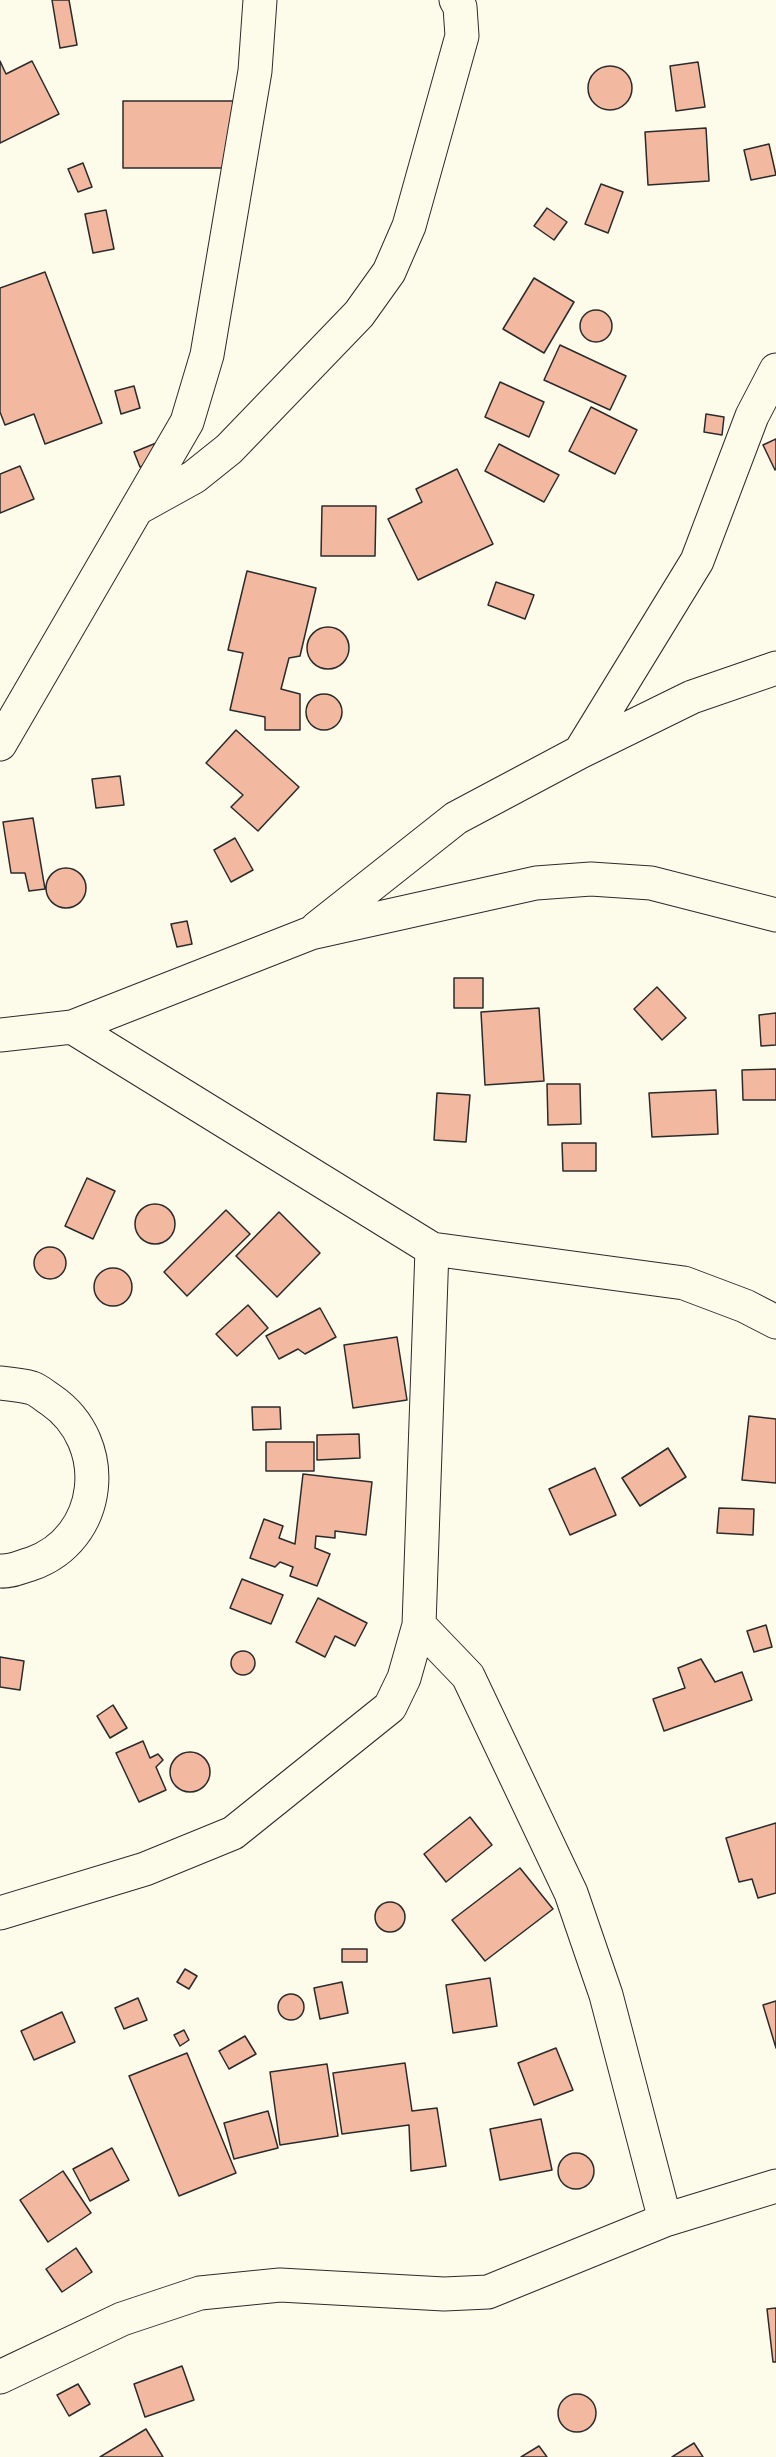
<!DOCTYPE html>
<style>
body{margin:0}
canvas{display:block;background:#fdfbea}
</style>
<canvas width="776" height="2457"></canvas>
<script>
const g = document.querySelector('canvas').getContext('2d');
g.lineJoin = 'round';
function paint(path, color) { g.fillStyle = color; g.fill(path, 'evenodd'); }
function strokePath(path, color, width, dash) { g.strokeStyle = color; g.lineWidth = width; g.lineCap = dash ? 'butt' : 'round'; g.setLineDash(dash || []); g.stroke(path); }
const building = new Path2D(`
 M 52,0 L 69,0 L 77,45 L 60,48 Z
 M 0,61 L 6,74 L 32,61 L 59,114 L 0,143 Z
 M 698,62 L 705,107 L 676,111 L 670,66 Z
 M588 88a22 22 0 1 1 44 0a22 22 0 1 1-44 0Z
 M 123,101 L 235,101 L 235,168 L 123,168 Z
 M 706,128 L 709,181 L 648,185 L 645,132 Z
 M 769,144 L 776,175 L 751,180 L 744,150 Z
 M 83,163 L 92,187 L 78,192 L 68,169 Z
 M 601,184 L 623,192 L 608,233 L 585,224 Z
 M 547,208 L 567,222 L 554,240 L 534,226 Z
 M 106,210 L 114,249 L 93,253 L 85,214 Z
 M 45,272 L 102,423 L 45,444 L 34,414 L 5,425 L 0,412 L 0,288 Z
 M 534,278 L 574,302 L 544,353 L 503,329 Z
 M580 326a16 16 0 1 1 32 0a16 16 0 1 1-32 0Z
 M 560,345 L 626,376 L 610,410 L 544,380 Z
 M 500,382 L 544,402 L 529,437 L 485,417 Z
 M 134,386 L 140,408 L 121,414 L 115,391 Z
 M 591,407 L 637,430 L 615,474 L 569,451 Z
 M 706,414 L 724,417 L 722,435 L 704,432 Z
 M 776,439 L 776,469 L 775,470 L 763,445 Z
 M 161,441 L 166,458 L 140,467 L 134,452 Z
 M 499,444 L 559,475 L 544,502 L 485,471 Z
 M 20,466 L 34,499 L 0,513 L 0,474 Z
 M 457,469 L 493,544 L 418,580 L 388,519 L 422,502 L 416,489 Z
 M 322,506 L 376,506 L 375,556 L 321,556 Z
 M 247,571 L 316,588 L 300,656 L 289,658 L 281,689 L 300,694 L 300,730 L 265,730 L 265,717 L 230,710 L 243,653 L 228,650 Z
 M 496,582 L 534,595 L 525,619 L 488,605 Z
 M307 648a21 21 0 1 1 42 0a21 21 0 1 1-42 0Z
 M306 712a18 18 0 1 1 36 0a18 18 0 1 1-36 0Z
 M 236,730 L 299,787 L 258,831 L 231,807 L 243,795 L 206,763 Z
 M 120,776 L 124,805 L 96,808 L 92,779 Z
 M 33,818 L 45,889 L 29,891 L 25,873 L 11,873 L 3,822 Z
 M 235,838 L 253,870 L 231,882 L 214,850 Z
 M46 888a20 20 0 1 1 40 0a20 20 0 1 1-40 0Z
 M 187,921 L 192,944 L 177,947 L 171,924 Z
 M 454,978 L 483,978 L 483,1008 L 454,1008 Z
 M 657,987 L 686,1018 L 662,1040 L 634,1009 Z
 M 539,1008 L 544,1081 L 485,1085 L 481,1012 Z
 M 776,1013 L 776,1045 L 761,1046 L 759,1015 Z
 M 776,1069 L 776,1100 L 743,1100 L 742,1070 Z
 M 547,1084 L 580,1084 L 581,1124 L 548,1125 Z
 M 716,1090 L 718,1134 L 652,1137 L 649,1093 Z
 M 437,1093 L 470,1095 L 466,1142 L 434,1140 Z
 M 562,1143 L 596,1143 L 596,1171 L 563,1171 Z
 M 87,1178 L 115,1191 L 93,1239 L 65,1226 Z
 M135 1224a20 20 0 1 1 40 0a20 20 0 1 1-40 0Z
 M 226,1210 L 250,1234 L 187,1296 L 164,1272 Z
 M 279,1212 L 320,1253 L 277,1297 L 236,1256 Z
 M34 1263a16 16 0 1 1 32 0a16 16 0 1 1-32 0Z
 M94 1287a19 19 0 1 1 38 0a19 19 0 1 1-38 0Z
 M 248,1305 L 268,1328 L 237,1356 L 216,1334 Z
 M 320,1308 L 336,1337 L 305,1354 L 298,1349 L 279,1359 L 266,1336 Z
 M 397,1337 L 407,1400 L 353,1408 L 344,1345 Z
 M 252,1407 L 280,1407 L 281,1429 L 253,1430 Z
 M 749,1416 L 776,1419 L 776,1483 L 742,1480 Z
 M 359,1434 L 360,1458 L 317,1460 L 317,1435 Z
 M 266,1442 L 314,1442 L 314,1471 L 266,1471 Z
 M 668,1448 L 686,1477 L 640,1506 L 622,1478 Z
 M 595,1468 L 616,1515 L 570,1535 L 549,1489 Z
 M 303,1474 L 372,1482 L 366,1535 L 335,1531 L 335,1538 L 316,1536 L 315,1548 L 330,1554 L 317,1586 L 290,1576 L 293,1567 L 280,1562 L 275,1567 L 250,1558 L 264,1519 L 283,1526 L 279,1538 L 295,1544 Z
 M 719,1508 L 754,1509 L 753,1535 L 717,1533 Z
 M 242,1579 L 283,1595 L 271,1624 L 230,1608 Z
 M 318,1598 L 367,1623 L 355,1646 L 335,1636 L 325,1657 L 296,1642 Z
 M 766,1625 L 772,1647 L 754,1652 L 747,1631 Z
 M231 1663a12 12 0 1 1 24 0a12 12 0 1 1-24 0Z
 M 0,1657 L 24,1661 L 20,1690 L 0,1687 Z
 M 701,1659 L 715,1682 L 742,1672 L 752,1700 L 664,1731 L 653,1699 L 685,1688 L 678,1668 Z
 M 113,1705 L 127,1728 L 110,1738 L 97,1716 Z
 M 143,1741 L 150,1758 L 158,1754 L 163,1760 L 156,1767 L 166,1790 L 139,1802 L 116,1753 Z
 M170 1772a20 20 0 1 1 40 0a20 20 0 1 1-40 0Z
 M 470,1817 L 492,1845 L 446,1882 L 424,1854 Z
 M 776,1823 L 776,1893 L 758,1898 L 752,1879 L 739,1882 L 726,1838 Z
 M 520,1868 L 553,1909 L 485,1961 L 452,1920 Z
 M375 1917a15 15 0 1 1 30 0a15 15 0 1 1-30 0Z
 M 342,1949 L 367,1949 L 367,1962 L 342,1962 Z
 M 185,1969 L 197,1976 L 189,1989 L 177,1982 Z
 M 490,1978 L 497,2026 L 453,2033 L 446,1985 Z
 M 342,1982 L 348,2013 L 320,2019 L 314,1988 Z
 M278 2007a13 13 0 1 1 26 0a13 13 0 1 1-26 0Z
 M 138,1998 L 147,2020 L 124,2029 L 115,2008 Z
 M 776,2001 L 776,2048 L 763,2005 Z
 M 62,2012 L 75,2042 L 34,2060 L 21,2031 Z
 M 184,2030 L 189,2040 L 180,2046 L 174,2035 Z
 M 245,2036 L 256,2054 L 229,2069 L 219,2051 Z
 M 556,2048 L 573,2090 L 534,2105 L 518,2063 Z
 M 187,2053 L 236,2173 L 179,2196 L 129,2076 Z
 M 405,2063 L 412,2111 L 437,2108 L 446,2166 L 411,2171 L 409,2125 L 342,2134 L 333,2073 Z
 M 327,2064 L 338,2136 L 280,2145 L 270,2072 Z
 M 268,2111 L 278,2148 L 234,2159 L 224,2123 Z
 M 541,2119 L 552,2170 L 500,2180 L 490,2129 Z
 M 112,2148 L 129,2180 L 90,2201 L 73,2169 Z
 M558 2171a18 18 0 1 1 36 0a18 18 0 1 1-36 0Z
 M 63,2171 L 91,2213 L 48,2242 L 20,2200 Z
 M 76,2248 L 92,2272 L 62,2292 L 46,2269 Z
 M 776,2308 L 776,2362 L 773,2362 L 767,2309 Z
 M 182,2366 L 194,2400 L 145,2417 L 134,2384 Z
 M 78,2384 L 90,2404 L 69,2416 L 57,2395 Z
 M558 2413a19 19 0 1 1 38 0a19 19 0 1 1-38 0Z
 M 146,2429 L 163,2457 L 100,2457 Z
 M 694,2443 L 703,2457 L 672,2457 Z
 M 539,2446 L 547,2457 L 521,2457 Z`);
paint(building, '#f2b8a0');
strokePath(building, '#2b2b2b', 1.5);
const minor = new Path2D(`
 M 138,508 L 194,477 L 229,449 L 359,314 L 389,272 L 409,226 L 462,36 L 460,7 L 456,0
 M 0,744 L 187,422 L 207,355 L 255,71 L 260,0
 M 580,752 L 692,697 L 776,668
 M 317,928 L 456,818 L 580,752 L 697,561 L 752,416 L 776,370
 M 72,1027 L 432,1249 L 684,1283 L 745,1306 L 776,1322
 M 0,1035 L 72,1027 L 311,933 L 536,883 L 591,879 L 651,883 L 776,915
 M 0,1383 C 10,1384 22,1385 32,1388 C 38,1390 45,1396 51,1400 C 113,1443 103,1539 31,1564 C 20,1567 11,1572 0,1571
 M 419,1625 L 468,1676 L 571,1893 L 606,1995 L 665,2220
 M 0,1913 L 145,1869 L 233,1833 L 390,1707 L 404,1678 L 419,1625 L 432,1249
 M 0,2377 L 122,2319 L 200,2293 L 280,2285 L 444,2294 L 488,2292 L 665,2220 L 776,2186`);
strokePath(minor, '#2b2b2b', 35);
strokePath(minor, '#fdfbea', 33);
</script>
